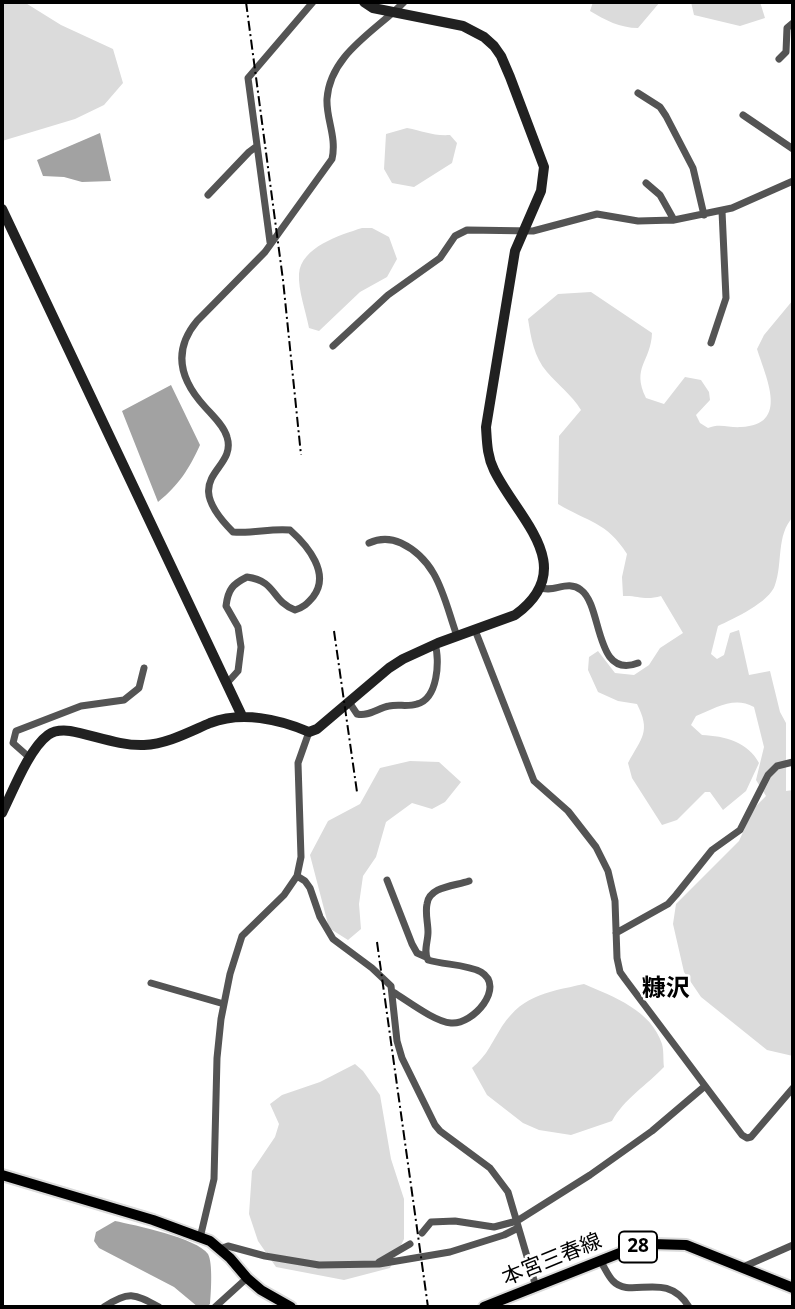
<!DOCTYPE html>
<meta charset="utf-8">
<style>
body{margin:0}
#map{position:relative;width:795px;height:1309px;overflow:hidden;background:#fff;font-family:"Noto Sans",sans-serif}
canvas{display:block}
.frame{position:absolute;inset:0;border:4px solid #000;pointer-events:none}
</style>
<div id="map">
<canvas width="795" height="1309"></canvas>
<div class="frame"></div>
</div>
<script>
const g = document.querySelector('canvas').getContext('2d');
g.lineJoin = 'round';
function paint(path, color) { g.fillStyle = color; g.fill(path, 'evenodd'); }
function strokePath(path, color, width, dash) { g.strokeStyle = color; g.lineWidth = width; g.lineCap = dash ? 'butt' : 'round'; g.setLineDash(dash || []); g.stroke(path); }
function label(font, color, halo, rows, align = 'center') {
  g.font = font + ' "Noto Sans","Noto Sans JP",sans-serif'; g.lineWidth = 5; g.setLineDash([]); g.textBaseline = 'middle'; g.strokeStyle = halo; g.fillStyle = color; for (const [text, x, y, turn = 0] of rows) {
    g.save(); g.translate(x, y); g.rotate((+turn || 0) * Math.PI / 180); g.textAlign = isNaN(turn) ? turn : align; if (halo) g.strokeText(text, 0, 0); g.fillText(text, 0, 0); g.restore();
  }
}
paint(new Path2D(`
 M 2,2 L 24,2 L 61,25 L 113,49 L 123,83 L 104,105 L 75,119 L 2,141 Z
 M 593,2 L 660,2 L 638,28 C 620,28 605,20 590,11 Z
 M 691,2 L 760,2 L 765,18 L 740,26 L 694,15 Z
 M 407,128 C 423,131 432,136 450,135 L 457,143 L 452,163 L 414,187 L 392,183 L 384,169 L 386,134 Z
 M 362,228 L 372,228 L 389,237 L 397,259 L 387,277 L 360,292 L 319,331 L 309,328 C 306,312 298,290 299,274 C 301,247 340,235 362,228 Z
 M 591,292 L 652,333 C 651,362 631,367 646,398 L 664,404 L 685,377 L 701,380 L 709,392 L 710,400 L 696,415 L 700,423 L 708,428 C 720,423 729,428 741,427 C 790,425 766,378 757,349 L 764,335 L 793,300 L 793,517 C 776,535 783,563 775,585 C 770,602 733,619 718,626 L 711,654 L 717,659 L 724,655 L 730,633 L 739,630 L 749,675 L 770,671 L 780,712 L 786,723 L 786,791 L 793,790 L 793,1056 L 767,1050 L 701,997 L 684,972 L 673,924 L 676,904 L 739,841 L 754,808 L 766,796 L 756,780 L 764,747 L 754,707 C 734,696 716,708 696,716 L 691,725 L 702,735 C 725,736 748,742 759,763 L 746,791 L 723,810 L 710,792 L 705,792 L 677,820 L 662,825 L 632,778 L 628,763 C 642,737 651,732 637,704 L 618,701 L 598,692 L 588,670 L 589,657 L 598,651 L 615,673 L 634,675 L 649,665 L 660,648 L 683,633 L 661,596 C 644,601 638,595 623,596 L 622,577 L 627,554 C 607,522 588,522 558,504 L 559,436 L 581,410 C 571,394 559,386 547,372 C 534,357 531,338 528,319 L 558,294 Z
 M 410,761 L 439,762 L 461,782 L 445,802 L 432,809 L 412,803 L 386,822 L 376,857 L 363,876 L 359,904 L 361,929 L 348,940 L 329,928 L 310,855 L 328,821 L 360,804 L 380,768 Z
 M 584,984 C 614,997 651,1010 662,1044 C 664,1051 663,1060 664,1067 C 647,1085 624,1099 612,1121 L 571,1135 L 539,1130 L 523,1123 L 487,1095 L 472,1068 C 486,1056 489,1048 498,1033 C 520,995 544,993 584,984 Z
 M 355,1064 L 363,1071 L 380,1095 L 391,1159 L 404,1199 L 404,1239 L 390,1268 L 344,1280 L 276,1267 L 258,1241 L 249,1214 L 252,1171 L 275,1137 L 279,1124 L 270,1104 L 282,1095 L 320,1082 Z`), '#dbdbdb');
paint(new Path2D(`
 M 100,133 L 111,181 L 82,182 L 64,177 L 43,176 L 37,160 Z
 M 171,385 L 200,445 C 189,469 179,485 158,502 L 122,411 Z
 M 115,1221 C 134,1225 197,1238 208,1254 C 213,1263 211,1293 210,1304 L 206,1307 L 198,1307 L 174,1287 L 99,1248 L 94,1241 L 96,1232 Z`), '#a2a2a2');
const primary = new Path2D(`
 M 2,1175 L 153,1220 L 210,1241 L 230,1258 L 247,1278 L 261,1290 L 291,1307
 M 484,1307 L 630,1249 L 652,1244 L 686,1245 L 793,1288`);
strokePath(primary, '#dbdbdb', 14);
strokePath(new Path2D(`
 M 779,59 L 786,52 L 787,28 L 793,23
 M 638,93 L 660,107 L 666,116 L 693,168 L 704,215
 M 743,115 L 793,149
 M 646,183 L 660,195 L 674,220
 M 208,195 L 249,152 L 257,146
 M 270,242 L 248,78 L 313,2
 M 711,343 L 726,298 L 722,211
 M 333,346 L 388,295 L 440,258 L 455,236 L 467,230 L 533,231 L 597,214 L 638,221 L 674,220 L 732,208 L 793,181
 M 369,543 C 380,538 390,538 401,543 C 439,561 444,600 457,636
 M 539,587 C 553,594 567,579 581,590 C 603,606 594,680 638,663
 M 475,630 L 534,781 L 568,811 L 596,847 L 608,871 L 615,901 L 617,958 L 620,972 L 625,979 L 742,1135 L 747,1138 L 751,1137 L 793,1088
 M 228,682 L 238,671 L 241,647 L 238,627 L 226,606 C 228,589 233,584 247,577 C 277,581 271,601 295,610 C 304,607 307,604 313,597 C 331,574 308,546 290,530 C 270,528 253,534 233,532 C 176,475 238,472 227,437 C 224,426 213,416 205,407 C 180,380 172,351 197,321 L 265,252 L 332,159 C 337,137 326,119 327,99 C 330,54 376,31 404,2
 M 349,702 L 357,714 C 368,717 378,708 389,706 C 398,704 408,707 417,704 C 438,699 440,660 435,644
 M 30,758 L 13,743 L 16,731 L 81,706 L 124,700 L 139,688 L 144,668
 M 297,876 L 305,881 L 310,888 L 320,917 L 333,939 L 372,968 L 391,986 L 397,1041 L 402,1058 L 435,1125 L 440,1131 L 490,1168 L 508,1192 L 536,1287
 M 387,880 L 412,944 L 417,953 L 426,957
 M 616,933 L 668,904 L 676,895 L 712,850 L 740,830 L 768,775 L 777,766 L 793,762
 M 151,983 L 224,1004
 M 393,992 C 408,1001 435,1022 451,1023 C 473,1025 506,987 481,972 C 466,964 444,965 428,960 C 423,952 428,942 428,932 C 428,923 425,913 427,904 C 429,886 456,886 469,881
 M 422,1233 L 431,1222 L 455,1221 L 494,1227 L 517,1221 L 590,1175 L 652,1131 L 705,1086
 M 200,1238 L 214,1179 L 217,1058 L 221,1019 L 230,974 L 242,936 L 284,895 L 297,876 L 301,857 L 298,763 L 309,732
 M 220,1249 L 228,1246 L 265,1256 L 319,1265 L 379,1264 L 450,1252 L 504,1235 L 518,1228
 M 379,1262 L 410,1244
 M 601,1262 C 605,1268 608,1276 613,1281 C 631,1300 666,1269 689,1307
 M 743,1267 L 793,1245
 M 104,1307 C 128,1291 134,1293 159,1307
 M 215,1307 L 247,1278`), '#545454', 7);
strokePath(new Path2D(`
 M 2,209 L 242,716
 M 2,813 C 13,791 29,749 48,735 C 55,730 62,730 70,731 C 93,735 120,746 144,745 C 167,744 189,732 210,723 C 242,711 279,719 309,732 L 317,729 L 389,668 L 403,659 L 438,643 L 515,615 C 581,567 517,518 494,470 C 487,456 487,442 486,427 L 515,251 L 541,191 L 544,167 L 510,77 L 501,56 L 494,46 L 484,37 L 463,26 L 373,8 L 364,2`), '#212121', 10);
strokePath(primary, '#000', 10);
strokePath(new Path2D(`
 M 246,2 L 283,280 L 301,455
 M 334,631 L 357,792
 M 377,942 L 428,1307`), '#000', 2, [10, 3.5, 2, 3.5]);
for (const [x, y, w] of [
 [638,1247,38]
]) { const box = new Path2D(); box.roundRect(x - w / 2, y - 15.5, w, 31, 5); g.fillStyle = '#fff'; g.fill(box); strokePath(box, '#000', 2); }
label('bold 19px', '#000', null, [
 ["28",638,1247]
]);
label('21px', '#000', '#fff', [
 ["本宮三春線",552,1260,-22]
]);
label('bold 24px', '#000', '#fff', [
 ["糠沢",666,989]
]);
</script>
